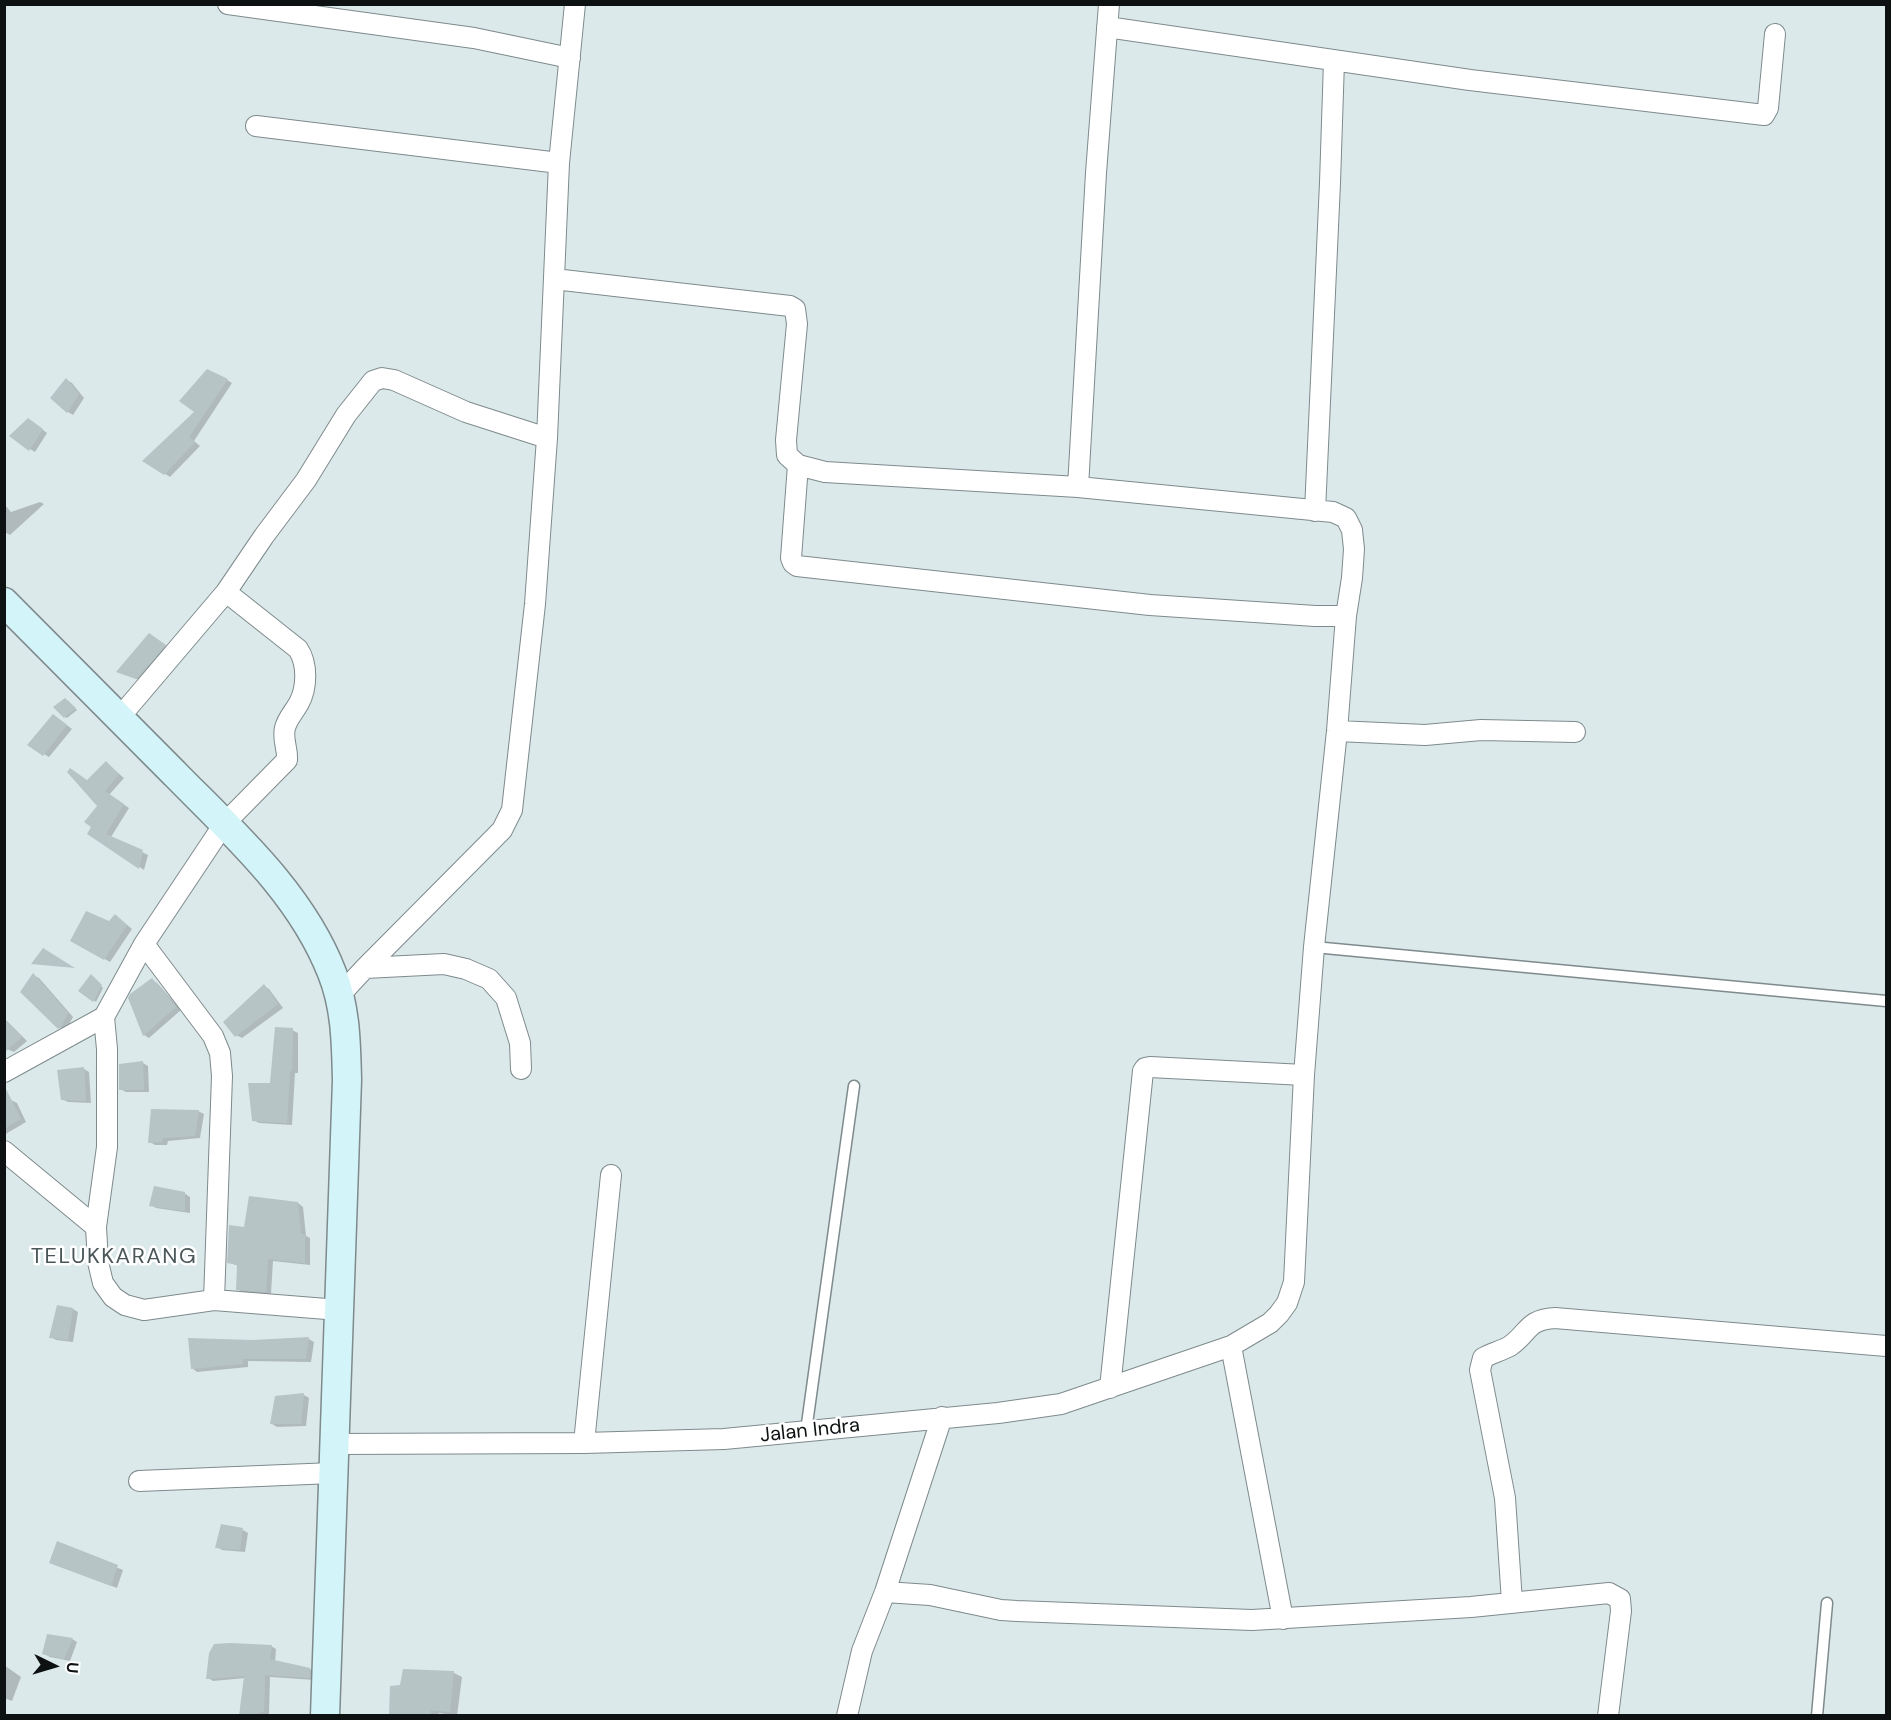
<!DOCTYPE html>
<style>
body{margin:0}
#map{position:relative;width:1891px;height:1720px;overflow:hidden;background:#dce9eb;font-family:"DM Sans",sans-serif}
canvas{display:block}
.frame{position:absolute;inset:0;border:6px solid #0d1112;pointer-events:none}
.north{position:absolute;left:24px;top:1636px;width:60px;height:60px;-webkit-text-stroke:4px #fff;paint-order:stroke;rotate:95deg;font-size:16px;font-weight:700;line-height:24px;text-align:center;color:#0d1112}
.north::after{content:'';display:block;margin:auto;width:21px;height:27px;background:#0d1112;clip-path:polygon(50% 0,100% 100%,50% 72%,0 100%)}
</style>
<div id="map">
<canvas width="1891" height="1720"></canvas>
<div class="frame"></div>
<div class="north">U</div>
</div>
<script>
const g = document.querySelector('canvas').getContext('2d');
g.lineJoin = 'round';
function paint(path, color) { g.fillStyle = color; g.fill(path, 'evenodd'); }
function strokePath(path, color, width, dash) { g.strokeStyle = color; g.lineWidth = width; g.lineCap = dash ? 'butt' : 'round'; g.setLineDash(dash || []); g.stroke(path); }
function label(font, color, halo, rows, align = 'center') {
  g.font = font + ' "DM Sans",sans-serif'; g.lineWidth = 5; g.setLineDash([]); g.textBaseline = 'middle'; g.strokeStyle = halo; g.fillStyle = color; for (const [text, x, y, turn = 0] of rows) {
    g.save(); g.translate(x, y); g.rotate((+turn || 0) * Math.PI / 180); g.textAlign = isNaN(turn) ? turn : align; if (halo) g.strokeText(text, 0, 0); g.fillText(text, 0, 0); g.restore();
  }
}
paint(new Path2D(`
 M 67,380 L 72,383 L 84,398 L 73,415 L 68,412 Z
 M 227,380 L 232,383 L 194,441 L 200,446 L 170,477 L 145,461 Z
 M 34,423 L 47,433 L 35,452 L 30,449 Z
 M 40,502 L 44,504 L 10,535 L 4,532 L 4,504 L 11,512 Z
 M 155,638 L 170,649 L 142,681 L 123,674 Z
 M 68,701 L 77,710 L 67,718 L 65,717 Z
 M 59,719 L 72,729 L 49,757 L 29,745 Z
 M 106,763 L 124,778 L 109,795 L 129,808 L 111,837 L 148,855 L 144,870 L 89,833 L 99,806 L 87,781 Z
 M 120,919 L 132,929 L 110,962 L 72,941 Z
 M 33,975 L 39,978 L 73,1017 L 66,1030 L 59,1027 Z
 M 92,977 L 103,988 L 96,1002 L 80,991 Z
 M 152,980 L 157,983 L 181,1010 L 149,1038 L 144,1035 Z
 M 264,986 L 269,989 L 283,1008 L 242,1038 L 236,1035 Z
 M 4,1018 L 27,1041 L 14,1052 L 7,1049 L 4,1052 Z
 M 292,1030 L 298,1033 L 298,1073 L 295,1073 L 292,1125 L 259,1123 L 253,1120 L 271,1085 Z
 M 143,1063 L 148,1066 L 149,1092 L 126,1092 L 120,1089 Z
 M 84,1069 L 89,1072 L 91,1103 L 68,1102 L 62,1099 Z
 M 11,1100 L 17,1103 L 26,1122 L 4,1135 L 4,1103 Z
 M 198,1111 L 204,1114 L 200,1138 L 168,1141 L 167,1145 L 155,1145 L 150,1142 Z
 M 184,1193 L 190,1197 L 190,1213 L 156,1208 L 151,1205 Z
 M 298,1203 L 303,1207 L 306,1236 L 310,1238 L 310,1265 L 273,1261 L 271,1294 L 243,1292 L 237,1289 L 238,1266 L 229,1262 Z
 M 73,1309 L 78,1312 L 73,1342 L 56,1340 L 51,1337 Z
 M 309,1339 L 314,1342 L 311,1362 L 248,1361 L 248,1367 L 197,1372 L 192,1368 L 253,1341 Z
 M 304,1395 L 309,1398 L 306,1426 L 277,1427 L 272,1424 Z
 M 243,1530 L 248,1533 L 245,1552 L 222,1550 L 217,1547 Z
 M 57,1543 L 123,1570 L 117,1588 L 56,1565 Z
 M 72,1639 L 77,1642 L 70,1661 L 50,1657 L 44,1654 Z
 M 271,1646 L 276,1649 L 275,1662 L 310,1669 L 315,1672 L 315,1680 L 270,1677 L 269,1714 L 262,1716 L 241,1716 L 246,1678 L 213,1681 L 208,1678 Z
 M 4,1665 L 21,1677 L 12,1701 L 4,1698 Z
 M 404,1671 L 454,1673 L 462,1677 L 457,1716 L 439,1713 L 438,1716 L 389,1716 L 401,1686 Z`), '#0003');
paint(new Path2D(`
 M 207,369 L 228,379 L 189,437 L 195,442 L 164,475 L 142,461 L 194,412 L 179,401 Z
 M 66,378 L 79,394 L 67,413 L 50,398 Z
 M 28,418 L 43,429 L 29,451 L 9,436 Z
 M 149,633 L 166,645 L 136,679 L 116,672 Z
 M 65,698 L 76,708 L 64,718 L 53,707 Z
 M 53,714 L 67,725 L 43,756 L 27,745 Z
 M 106,761 L 119,774 L 105,791 L 124,804 L 106,834 L 143,850 L 139,869 L 87,834 L 91,827 L 84,822 L 97,806 L 67,772 L 70,768 L 87,780 Z
 M 86,911 L 109,921 L 115,914 L 127,925 L 104,960 L 70,941 Z
 M 43,948 L 75,968 L 31,964 Z
 M 33,973 L 68,1013 L 61,1027 L 58,1029 L 20,992 Z
 M 91,974 L 102,985 L 93,1002 L 78,991 Z
 M 152,978 L 176,1007 L 143,1036 L 128,998 L 130,994 Z
 M 264,984 L 278,1004 L 235,1037 L 223,1022 Z
 M 4,1019 L 22,1037 L 4,1053 Z
 M 275,1027 L 293,1028 L 292,1071 L 290,1071 L 287,1123 L 252,1121 L 248,1083 L 270,1083 Z
 M 143,1061 L 144,1090 L 119,1090 L 119,1064 Z
 M 84,1067 L 86,1101 L 61,1100 L 57,1070 Z
 M 4,1085 L 21,1119 L 4,1129 Z
 M 151,1109 L 199,1110 L 195,1136 L 163,1138 L 162,1142 L 148,1143 Z
 M 154,1186 L 185,1192 L 185,1211 L 149,1206 Z
 M 249,1196 L 298,1202 L 301,1234 L 305,1234 L 305,1263 L 268,1259 L 266,1292 L 236,1290 L 237,1265 L 227,1263 L 229,1225 L 244,1227 Z
 M 57,1305 L 73,1308 L 68,1340 L 49,1338 Z
 M 309,1337 L 306,1359 L 243,1359 L 243,1364 L 191,1369 L 188,1338 L 253,1340 Z
 M 304,1393 L 301,1424 L 270,1424 L 275,1396 Z
 M 221,1524 L 243,1528 L 240,1550 L 215,1548 Z
 M 57,1541 L 118,1565 L 111,1586 L 49,1563 Z
 M 47,1634 L 73,1638 L 64,1659 L 42,1654 Z
 M 230,1643 L 272,1645 L 270,1659 L 310,1668 L 310,1678 L 265,1675 L 264,1711 L 250,1716 L 239,1716 L 244,1676 L 206,1679 L 209,1653 L 214,1644 Z
 M 403,1669 L 454,1671 L 450,1712 L 431,1710 L 431,1716 L 389,1716 L 390,1686 L 400,1685 Z`), '#b7c4c6');
const service = new Path2D(`
 M 1314,947 L 1886,1001
 M 806,1431 L 854,1086
 M 1817,1716 L 1827,1603`);
const minor = new Path2D(`
 M 228,4 L 474,38 L 570,58
 M 1107,27 L 1470,80 L 1764,115 L 1768,108 L 1775,34
 M 256,126 L 559,163
 M 798,465 L 791,558 L 793,563 L 797,566 L 1150,605 L 1315,616 L 1346,616
 M 1078,487 L 1096,173 L 1109,4
 M 1315,511 L 1330,183 L 1334,61
 M 119,718 L 226,592
 M 1337,731 L 1425,735 L 1481,730 L 1575,732
 M 144,944 L 213,1036 L 220,1053 L 222,1076 L 214,1300
 M 365,968 L 444,964 L 466,969 L 489,979 L 506,998 L 520,1043 L 521,1069
 M 339,996 L 365,968 L 502,830 L 512,810 L 535,604 L 547,438 L 559,163 L 575,4
 M 4,1072 L 104,1017
 M 4,1151 L 96,1227
 M 339,1310 L 214,1300 L 144,1310 L 125,1305 L 113,1297 L 103,1283 L 98,1262 L 96,1227 L 107,1147 L 107,1049 L 104,1017 L 144,944 L 224,824 L 287,760 C 288,749 282,739 285,728 C 287,719 294,712 299,703 C 307,688 308,664 298,649 L 226,592 L 264,536 L 306,480 L 346,415 L 373,381 L 382,378 L 394,380 L 466,412 L 547,438
 M 1231,1346 L 1283,1619
 M 1110,1388 L 1143,1071 L 1145,1068 L 1150,1067 L 1304,1075
 M 584,1443 L 611,1175
 M 333,1444 L 584,1443 L 724,1439 L 998,1413 L 1061,1404 L 1231,1346 L 1270,1323 L 1279,1314 L 1287,1303 L 1294,1282 L 1304,1075 L 1314,947 L 1337,731 L 1346,616 L 1352,578 L 1354,549 L 1352,530 L 1346,518 L 1333,512 L 1078,487 L 825,472 L 798,465 L 787,455 L 786,440 L 797,324 L 795,309 L 790,306 L 554,279
 M 139,1481 L 333,1473
 M 885,1592 L 930,1595 L 1001,1610 L 1017,1611 L 1252,1620 L 1471,1607 L 1609,1593 L 1620,1599 L 1621,1611 L 1608,1716
 M 1512,1602 L 1505,1498 L 1480,1370 L 1483,1358 C 1492,1353 1501,1351 1510,1346 C 1530,1332 1526,1320 1555,1318 L 1886,1346
 M 847,1716 L 862,1651 L 885,1592 L 942,1417`);
const secondary = new Path2D(`
 M 4,602 C 61,660 118,717 175,774 C 234,834 301,893 332,973 C 346,1008 346,1043 347,1080 L 325,1716`);
strokePath(service, '#7e8a8c', 13);
strokePath(minor, '#7e8a8c', 22);
strokePath(secondary, '#7e8a8c', 31);
strokePath(service, '#fff', 10);
strokePath(minor, '#fff', 20);
strokePath(secondary, '#d3f4f8', 28);
label('20px', '#0d1112', '#fff', [
 ["Jalan Indra",810,1431,-6]
]);
g.letterSpacing = '1.5px';
label('22px', '#4b5658', '#fff', [
 ["TELUKKARANG",114,1257]
]);
g.letterSpacing = '0px';
</script>
